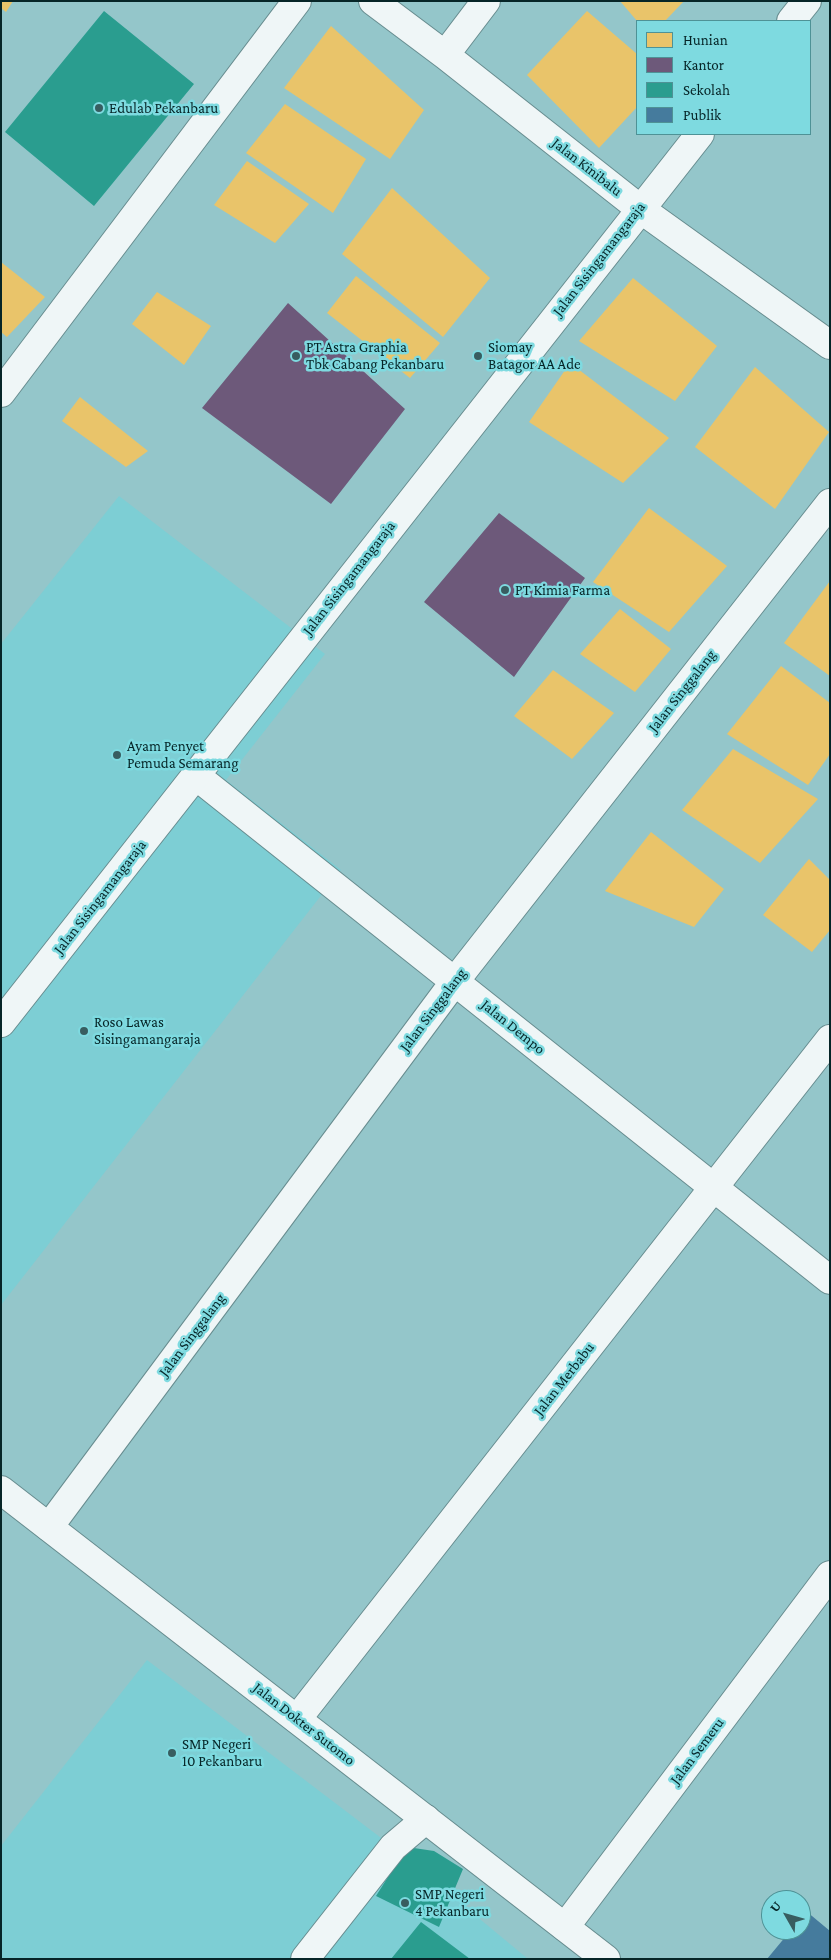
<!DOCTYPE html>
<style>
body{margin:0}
#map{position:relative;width:831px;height:1960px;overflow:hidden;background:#94c6ca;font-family:"Crimson Pro",serif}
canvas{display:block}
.frame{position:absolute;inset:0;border:2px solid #062527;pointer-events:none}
.legend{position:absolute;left:636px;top:20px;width:175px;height:115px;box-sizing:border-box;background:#7edae0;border:1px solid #4e9296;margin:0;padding:6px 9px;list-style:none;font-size:15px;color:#062527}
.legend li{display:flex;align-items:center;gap:10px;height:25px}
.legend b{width:25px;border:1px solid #4e9296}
.north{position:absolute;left:761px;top:1890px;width:50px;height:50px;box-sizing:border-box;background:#7edae0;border:1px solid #4e9296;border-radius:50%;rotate:308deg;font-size:14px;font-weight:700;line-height:20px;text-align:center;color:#062527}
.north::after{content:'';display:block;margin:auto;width:18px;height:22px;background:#385d60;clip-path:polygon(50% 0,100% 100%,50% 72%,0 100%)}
</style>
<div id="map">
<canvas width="831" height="1960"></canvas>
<div class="frame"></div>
<ul class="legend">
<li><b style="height:14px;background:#e9c46a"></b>Hunian</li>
<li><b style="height:14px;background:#6d597a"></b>Kantor</li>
<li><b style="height:14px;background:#2a9d8f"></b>Sekolah</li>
<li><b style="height:14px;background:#457b9d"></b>Publik</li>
</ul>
<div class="north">U</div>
</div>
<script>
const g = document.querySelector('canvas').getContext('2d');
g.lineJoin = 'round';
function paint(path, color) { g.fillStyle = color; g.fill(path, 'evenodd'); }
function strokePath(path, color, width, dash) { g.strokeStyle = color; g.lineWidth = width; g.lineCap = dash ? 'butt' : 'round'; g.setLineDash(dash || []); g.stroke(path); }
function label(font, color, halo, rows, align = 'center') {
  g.font = font + ' "Crimson Pro",serif'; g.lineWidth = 5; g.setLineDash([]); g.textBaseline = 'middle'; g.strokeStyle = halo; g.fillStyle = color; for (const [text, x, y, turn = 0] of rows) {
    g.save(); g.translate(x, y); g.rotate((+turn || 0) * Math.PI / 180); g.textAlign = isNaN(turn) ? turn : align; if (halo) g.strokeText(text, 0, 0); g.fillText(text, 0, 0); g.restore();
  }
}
paint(new Path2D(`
 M 119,496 L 325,654 L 226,780 L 341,870 L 1,1305 L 1,644 Z
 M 147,1660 L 393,1847 L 528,1959 L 1,1959 L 1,1846 Z`), '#7dced4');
paint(new Path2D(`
 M 1,1 L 13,1 L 6,12 L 1,8 Z
 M 620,1 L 684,1 L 665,21 L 637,21 Z
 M 587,11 L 637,54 L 637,107 L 599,148 L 527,75 Z
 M 331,26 L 424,110 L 390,159 L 284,88 Z
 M 285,104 L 366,159 L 333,213 L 246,153 Z
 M 247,161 L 309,204 L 275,243 L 214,205 Z
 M 392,188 L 490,278 L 443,337 L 342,254 Z
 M 1,262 L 45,297 L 7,337 L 1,332 Z
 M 356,276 L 440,343 L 410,378 L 327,313 Z
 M 633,278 L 717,346 L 675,401 L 579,341 Z
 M 157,292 L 211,326 L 184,365 L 132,324 Z
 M 570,363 L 669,438 L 623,483 L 529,422 Z
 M 755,367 L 829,432 L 775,509 L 695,447 Z
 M 80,397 L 148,451 L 126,467 L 62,421 Z
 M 649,508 L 727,566 L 669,632 L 593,582 Z
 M 830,581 L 830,676 L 784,643 Z
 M 620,609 L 671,649 L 635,692 L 580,654 Z
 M 781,666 L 830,703 L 830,754 L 808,785 L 727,734 Z
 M 553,670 L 614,713 L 572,759 L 514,716 Z
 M 733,749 L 818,799 L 760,863 L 682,810 Z
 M 651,832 L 724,889 L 694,927 L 605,891 Z
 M 809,859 L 830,880 L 830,930 L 812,952 L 763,915 Z`), '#e9c46a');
paint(new Path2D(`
 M 288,303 L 405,409 L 331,504 L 202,408 Z
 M 499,513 L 585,578 L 514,677 L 424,602 Z`), '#6d597a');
paint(new Path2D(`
 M 104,11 L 194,84 L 94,206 L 5,132 Z
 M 407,1847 L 434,1851 L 463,1869 L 439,1927 L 376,1896 Z
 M 421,1922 L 470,1959 L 391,1959 Z`), '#2a9d8f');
paint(new Path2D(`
 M 806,1911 L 830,1931 L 830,1959 L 767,1959 L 791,1930 L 801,1930 L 801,1917 Z`), '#457b9d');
const minor = new Path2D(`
 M 373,1 L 445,55 L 639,208 L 830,345
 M 445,55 L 486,1
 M 1,393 L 297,1
 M 195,775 L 830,1280
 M 49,1527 L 455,981 L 830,503
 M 297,1719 L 830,1039
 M 565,1927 L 830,1575
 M 305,1959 L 393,1847 L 426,1819`);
const major = new Path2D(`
 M 791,21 L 807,1
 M 1,1023 L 700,134
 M 1,1490 L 606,1959`);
strokePath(minor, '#678c8f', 30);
strokePath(major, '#678c8f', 30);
strokePath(minor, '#eff6f7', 28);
strokePath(major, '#eff6f7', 28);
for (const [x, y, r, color] of [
 [99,108,5,"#385d60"],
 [296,356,5,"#385d60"],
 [478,356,5,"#385d60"],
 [505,590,5,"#385d60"],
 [117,755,5,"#385d60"],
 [84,1031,5,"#385d60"],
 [172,1753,5,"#385d60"],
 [405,1903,5,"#385d60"]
]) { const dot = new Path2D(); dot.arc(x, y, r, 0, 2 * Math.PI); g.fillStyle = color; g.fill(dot); strokePath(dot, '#7edae0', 2); }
label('15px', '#062527', '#7edae0', [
 ["Edulab Pekanbaru",109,108],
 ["PT Astra Graphia",306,347],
 ["Tbk Cabang Pekanbaru",306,364],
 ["Siomay",488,347],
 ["Batagor AA Ade",488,364],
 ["PT Kimia Farma",515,590],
 ["Ayam Penyet",127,746],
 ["Pemuda Semarang",127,763],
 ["Roso Lawas",94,1022],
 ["Sisingamangaraja",94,1039],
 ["SMP Negeri",182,1744],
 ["10 Pekanbaru",182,1761],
 ["SMP Negeri",415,1894],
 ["4 Pekanbaru",415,1911]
], 'left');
label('15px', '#062527', '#7edae0', [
 ["Jalan Kinibalu",587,167,38],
 ["Jalan Sisingamangaraja",599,259,-52],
 ["Jalan Sisingamangaraja",349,578,-52],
 ["Jalan Singgalang",682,691,-52],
 ["Jalan Sisingamangaraja",100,897,-52],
 ["Jalan Singgalang",433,1010,-53],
 ["Jalan Dempo",513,1027,39],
 ["Jalan Singgalang",192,1335,-53],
 ["Jalan Merbabu",564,1379,-52],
 ["Jalan Dokter Sutomo",304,1724,38],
 ["Jalan Semeru",697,1751,-53]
]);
</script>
